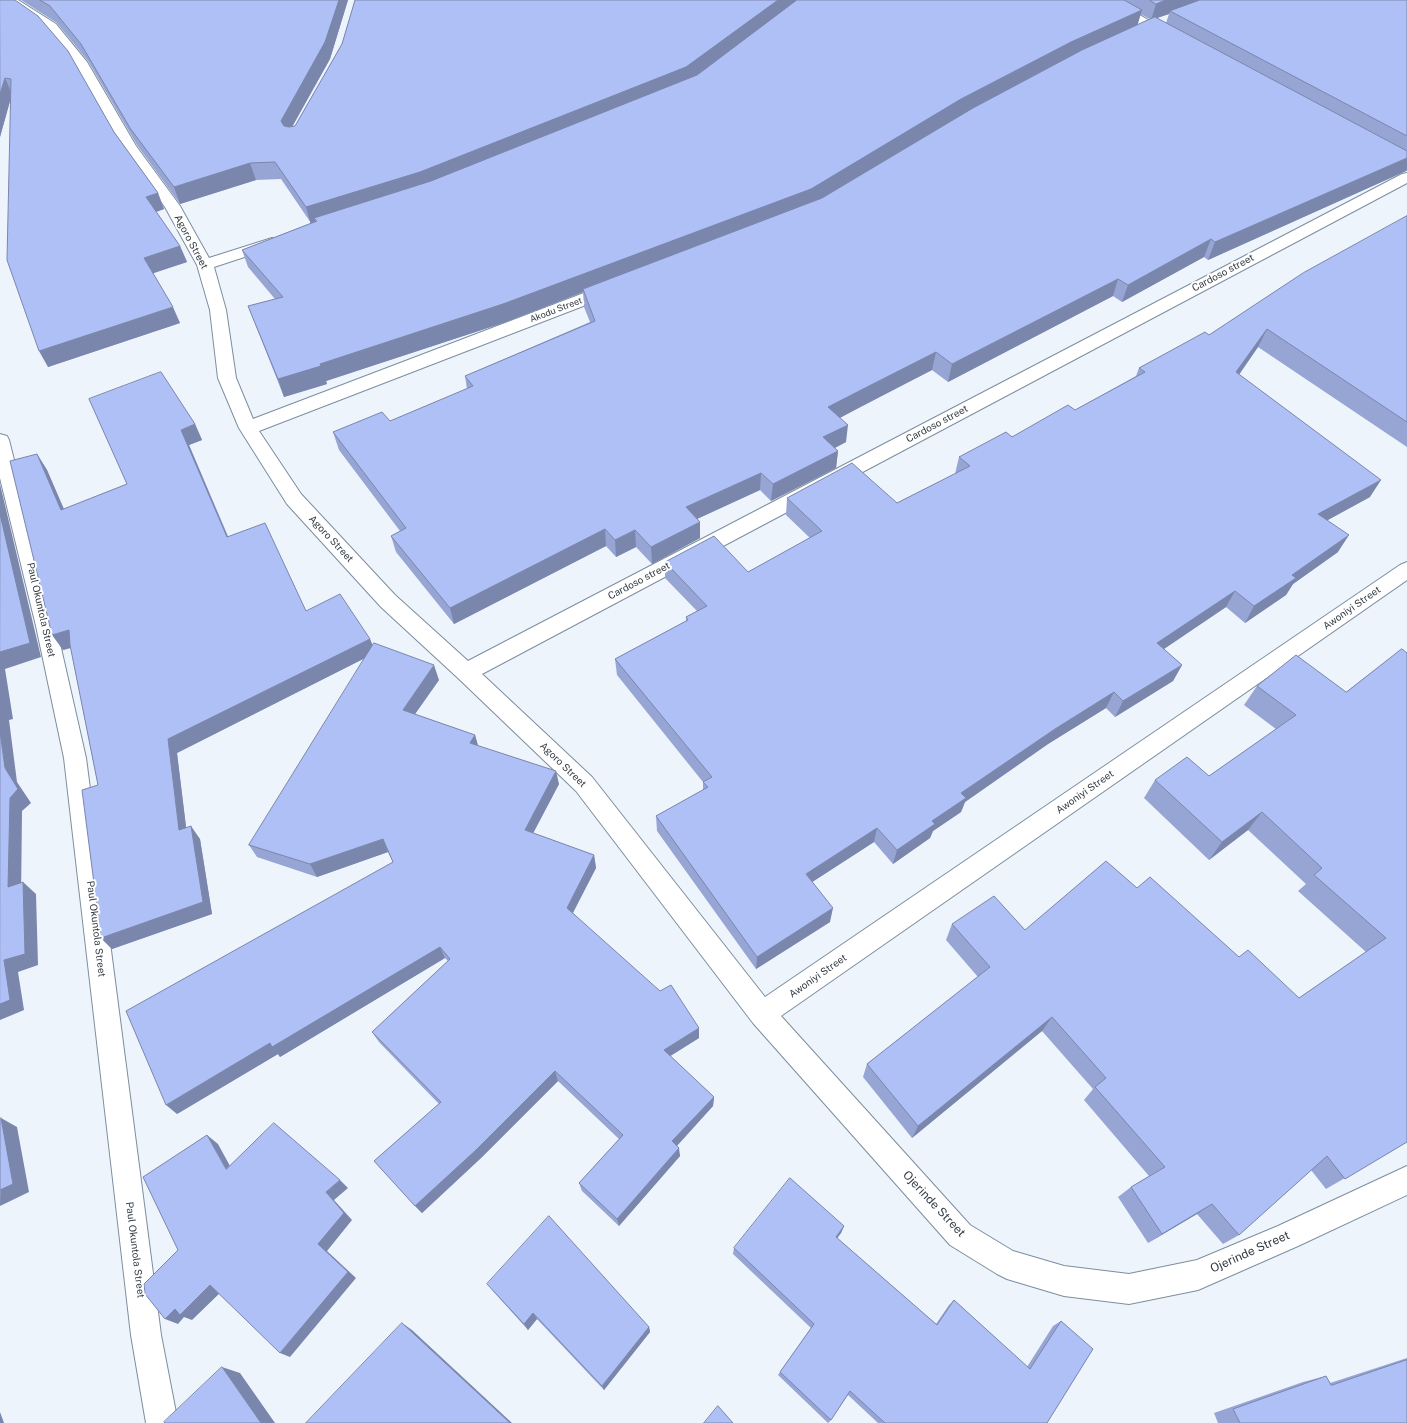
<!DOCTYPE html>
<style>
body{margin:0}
canvas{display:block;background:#edf4fc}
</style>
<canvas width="1407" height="1423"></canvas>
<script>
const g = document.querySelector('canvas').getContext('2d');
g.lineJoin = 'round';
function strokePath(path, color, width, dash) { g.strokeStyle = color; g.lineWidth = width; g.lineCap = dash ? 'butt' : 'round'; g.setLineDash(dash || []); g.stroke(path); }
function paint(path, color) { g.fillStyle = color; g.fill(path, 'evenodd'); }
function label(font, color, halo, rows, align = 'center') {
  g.font = font + ' "Public Sans",sans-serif'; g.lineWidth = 4; g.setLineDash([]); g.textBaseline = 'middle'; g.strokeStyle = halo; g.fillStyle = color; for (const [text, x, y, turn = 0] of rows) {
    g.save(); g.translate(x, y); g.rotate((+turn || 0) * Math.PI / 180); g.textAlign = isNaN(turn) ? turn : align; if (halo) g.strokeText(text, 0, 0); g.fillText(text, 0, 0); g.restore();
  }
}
const minor = new Path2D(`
 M 3,0 L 18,0 L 56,24 L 87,62 L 136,146 L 180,206 L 209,258 L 272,238 L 278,240 L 280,243 L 278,246 L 214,267 L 226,310 L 236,378 L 253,419 L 605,285 L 611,284 L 617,285 L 619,289 L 617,293 L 259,431 L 301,494 L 395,595 L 468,661 L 1402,174 L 1407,173 L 1407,183 L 482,674 L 592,777 L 765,997 L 1400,565 L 1407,562 L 1407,580 L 781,1016 L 970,1225 L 1013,1251 L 1064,1266 L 1129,1274 L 1197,1260 L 1278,1226 L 1407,1166 L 1407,1195 L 1298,1246 L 1198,1290 L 1129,1304 L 1064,1296 L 1007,1279 L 997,1274 L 950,1245 L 753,1023 L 576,791 L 458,678 L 381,607 L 287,504 L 239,428 L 218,378 L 210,310 L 197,265 L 165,207 L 122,147 L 76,66 L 46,30 Z
 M 1098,0 L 1113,0 L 1173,34 L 1175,37 L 1173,40 L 1163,40 L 1100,3 Z
 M 0,434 L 7,436 L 9,440 L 56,626 L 86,758 L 161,1335 L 178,1423 L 146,1423 L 131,1335 L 64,758 L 36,626 L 0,478 Z`);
strokePath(minor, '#7d8e9f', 2);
paint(minor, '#fff');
paint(new Path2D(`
 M 0,0 L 114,132 L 158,193 L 164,209 L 156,212 L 180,246 L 187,262 L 153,273 L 180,323 L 48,367 L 10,101 L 0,137 Z
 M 21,0 L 348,0 L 330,59 L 292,126 L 295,126 L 342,44 L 355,0 L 1407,0 L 1407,170 L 1406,171 L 1208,260 L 1204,257 L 1122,302 L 1113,296 L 948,382 L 932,370 L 865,404 L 840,418 L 846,442 L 835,448 L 838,451 L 836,468 L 771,501 L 760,490 L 697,519 L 700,538 L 652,564 L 636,547 L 616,557 L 606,546 L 454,624 L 396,552 L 391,536 L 400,531 L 339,450 L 333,432 L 390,421 L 467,389 L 465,376 L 590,322 L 584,307 L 583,292 L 506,322 L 326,381 L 327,384 L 284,397 L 248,306 L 275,299 L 248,267 L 242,250 L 311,223 L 281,179 L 256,180 L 180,204 L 137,145 L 88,61 L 57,23 ZM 1140,14 L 1150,19 L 1137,25 ZM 1169,14 L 1166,23 L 1157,18 Z
 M 1407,216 L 1407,447 L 1258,347 L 1239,375 L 1370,497 L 1327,520 L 1338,552 L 1293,584 L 1286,595 L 1245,623 L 1226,607 L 1164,649 L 1182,665 L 1173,681 L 1115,717 L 1106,708 L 1048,744 L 965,802 L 961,812 L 933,831 L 930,838 L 893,864 L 874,842 L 812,882 L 830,922 L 756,969 L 657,831 L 656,816 L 703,790 L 703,782 L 617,675 L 615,659 L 686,621 L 686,617 L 697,611 L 665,578 L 665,562 L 748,572 L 810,538 L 786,515 L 787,498 L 897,503 L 955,474 L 959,457 L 1012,437 L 1075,410 L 1136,376 L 1139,368 L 1209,335 Z
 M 195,424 L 202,440 L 189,445 L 228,536 L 306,611 L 370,639 L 373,646 L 439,680 L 415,714 L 475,735 L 478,746 L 559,784 L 533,833 L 594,855 L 596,868 L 573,913 L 699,1038 L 670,1056 L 714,1097 L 713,1106 L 677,1146 L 680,1156 L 619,1226 L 582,1191 L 579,1183 L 619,1139 L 558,1081 L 481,1158 L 422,1213 L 374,1161 L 439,1104 L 379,1042 L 372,1032 L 448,961 L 445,958 L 280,1057 L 278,1054 L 177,1114 L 393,862 L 388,852 L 317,877 L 257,857 L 249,845 L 365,658 L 177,753 L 186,827 L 200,839 L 212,914 L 112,949 L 101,938 L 98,785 L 71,648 L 63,650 L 37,454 L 47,470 L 64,509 L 127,484 Z
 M 1402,649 L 1407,1142 L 1326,1189 L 1311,1170 L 1239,1235 L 1223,1244 L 1197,1214 L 1148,1243 L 1118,1197 L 1131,1187 L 1149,1176 L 1084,1100 L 1093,1089 L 1042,1031 L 912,1138 L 863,1077 L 867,1064 L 978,977 L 946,940 L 952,924 L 1025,930 L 1137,888 L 1239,957 L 1299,998 L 1366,952 L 1298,891 L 1306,884 L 1248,830 L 1209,860 L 1144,798 L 1155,780 L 1209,776 L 1276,729 L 1244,705 L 1257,686 L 1346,692 Z
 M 844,1226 L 841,1233 L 837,1238 L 936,1324 L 949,1305 L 954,1300 L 1027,1367 L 1053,1326 L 1061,1321 L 1047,1423 L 878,1423 L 848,1395 L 831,1420 L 828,1423 L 778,1375 L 780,1372 L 811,1328 L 733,1254 L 734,1248 Z
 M 492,1290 L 649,1327 L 650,1332 L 604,1390 L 537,1319 L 528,1330 Z
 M 1407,1358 L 1407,1423 L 1218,1423 L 1214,1413 L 1303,1382 L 1326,1376 L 1330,1383 Z`), '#96a5d4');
paint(new Path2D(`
 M 339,0 L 348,0 L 330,59 L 286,138 L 281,121 Z
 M 778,0 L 799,0 L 686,84 L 424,190 L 317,221 L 314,218 L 316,223 L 311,225 L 306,207 Z
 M 1166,0 L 1207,0 L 1170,11 L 1169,14 L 1151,20 L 1156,4 Z
 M 1142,10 L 1137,27 L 809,207 L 583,289 L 583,292 L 506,322 L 326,381 L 327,384 L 284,397 L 278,379 L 320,364 L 961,99 L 1071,42 Z
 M 5,78 L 12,94 L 0,137 L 0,94 Z
 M 1407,158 L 1407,170 L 1406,171 L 1208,260 L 1215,242 Z
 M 250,163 L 256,180 L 180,204 L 174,187 Z
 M 158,193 L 164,209 L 153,213 L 146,197 Z
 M 1211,239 L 1204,257 L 1122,302 L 1128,285 Z
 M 180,246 L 187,262 L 151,274 L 144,258 Z
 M 1118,279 L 1113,296 L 948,382 L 952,364 Z
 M 173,307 L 180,323 L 48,367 L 39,351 Z
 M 1267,329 L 1258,347 L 1228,390 L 1236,372 Z
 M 936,352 L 932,370 L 826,425 L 828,407 Z
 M 195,424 L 202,440 L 189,445 L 234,552 L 227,537 L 181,430 Z
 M 848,425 L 846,442 L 821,455 L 823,437 Z
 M 838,451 L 836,468 L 771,501 L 773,484 Z
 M 37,454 L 47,470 L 71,526 L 61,510 Z
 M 761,473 L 760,490 L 686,524 L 686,507 Z
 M 1381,480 L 1370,497 L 1308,531 L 1318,514 Z
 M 0,484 L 41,657 L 5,669 L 13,719 L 9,720 L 17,782 L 31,803 L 22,811 L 21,899 L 8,887 L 5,768 L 0,732 Z
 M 700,522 L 700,538 L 652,564 L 651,547 Z
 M 605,529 L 606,546 L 454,624 L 450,608 Z
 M 635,530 L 636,547 L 616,557 L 615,540 Z
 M 1349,535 L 1338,552 L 1293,584 L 1286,595 L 1245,623 L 1254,606 L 1292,575 Z
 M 1235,591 L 1226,607 L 1149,659 L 1157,643 Z
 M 69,630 L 80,645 L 63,650 L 52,635 Z
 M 370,639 L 375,653 L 177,753 L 188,843 L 179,830 L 168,739 Z
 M 434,665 L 439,680 L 408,724 L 403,710 Z
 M 1182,665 L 1173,681 L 1115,717 L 1123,701 Z
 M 1114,692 L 1106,708 L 1048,744 L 965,802 L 961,812 L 933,831 L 930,838 L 893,864 L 897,850 L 932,821 L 961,793 L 1055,729 Z
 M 475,735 L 479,749 L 470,743 Z
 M 556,771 L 559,784 L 528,843 L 525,830 Z
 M 1262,812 L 1248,830 L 1209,860 L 1222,842 Z
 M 191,826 L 200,839 L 212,914 L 112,949 L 101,938 Z
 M 877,828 L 874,842 L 803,888 L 806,874 Z
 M 383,839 L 388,852 L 317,877 L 310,864 Z
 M 594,855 L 596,868 L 569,920 L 567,908 Z
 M 23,882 L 36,894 L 38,965 L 18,972 L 24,1010 L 0,1020 L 0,1004 L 4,960 Z
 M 833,908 L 830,922 L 756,969 L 757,957 Z
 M 440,947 L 445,958 L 280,1057 L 278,1054 L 177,1114 L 166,1105 L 270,1043 Z
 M 1052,1017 L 1042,1031 L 912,1138 L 918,1126 Z
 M 699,1028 L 699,1038 L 664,1060 L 664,1050 Z
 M 555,1071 L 558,1081 L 481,1158 L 422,1213 L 415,1206 Z
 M 714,1097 L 713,1106 L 673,1150 L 672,1141 Z
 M 1,1118 L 17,1127 L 29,1192 L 0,1206 Z
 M 207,1135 L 218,1144 L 236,1177 L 226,1169 Z
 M 679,1148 L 680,1156 L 619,1226 L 617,1219 Z
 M 340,1180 L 348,1188 L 334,1200 L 352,1220 L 327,1251 L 356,1278 L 290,1357 L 280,1353 L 326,1192 Z
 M 1212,1204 L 1197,1214 L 1148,1243 L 1162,1234 Z
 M 844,1226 L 841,1233 L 833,1244 L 836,1237 Z
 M 210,1285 L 222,1291 L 192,1320 L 184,1317 L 178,1324 L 165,1319 L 175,1309 Z
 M 533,1313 L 537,1319 L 528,1330 L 524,1324 Z
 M 402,1323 L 412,1330 L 512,1423 L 510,1423 Z
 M 649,1327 L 650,1332 L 604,1390 L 602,1386 Z
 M 222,1367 L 240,1373 L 275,1423 L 261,1423 Z
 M 0,1412 L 4,1423 L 0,1423 Z`), '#7a86ac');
const building = new Path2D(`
 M 0,0 L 15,0 L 38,16 L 68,51 L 114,132 L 158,193 L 146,197 L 180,246 L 144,258 L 173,307 L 39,351 L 7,260 L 11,79 L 5,78 L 0,94 Z
 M 40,0 L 339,0 L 325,42 L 281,121 L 284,126 L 289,127 L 295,126 L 342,44 L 355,0 L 778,0 L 686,67 L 420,172 L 306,207 L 275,162 L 250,163 L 174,187 L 130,128 L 81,44 L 50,6 Z
 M 797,0 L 1124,0 L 1142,10 L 1071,42 L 961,99 L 811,189 L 503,304 L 320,364 L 321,366 L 278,379 L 248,306 L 283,297 L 242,250 L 317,221 L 314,218 L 431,181 L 697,75 Z
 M 1150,0 L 1166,0 L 1156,4 Z
 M 1200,0 L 1407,0 L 1407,136 L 1170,11 Z
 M 1155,17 L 1407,151 L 1407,158 L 1215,242 L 1211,239 L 1128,285 L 1118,279 L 952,364 L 936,352 L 867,387 L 828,407 L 848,425 L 823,437 L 838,451 L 773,484 L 761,473 L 686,507 L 700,522 L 651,547 L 635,530 L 615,540 L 605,529 L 450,608 L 391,536 L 406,528 L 333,432 L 382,412 L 390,421 L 473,386 L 465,376 L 595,321 L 583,289 L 822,198 L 973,108 L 1082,50 Z
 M 1407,216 L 1407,422 L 1267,329 L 1236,372 L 1381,480 L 1318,514 L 1349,535 L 1292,575 L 1296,578 L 1254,606 L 1235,591 L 1157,643 L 1182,665 L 1123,701 L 1114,692 L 1055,729 L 961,793 L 966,798 L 932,821 L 935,824 L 897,850 L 877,828 L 806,874 L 833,908 L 757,957 L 656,816 L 708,787 L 703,782 L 712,777 L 615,659 L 688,620 L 686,617 L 707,606 L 665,562 L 714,536 L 748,572 L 822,531 L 787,498 L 852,463 L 897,503 L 970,466 L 959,457 L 1006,432 L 1012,437 L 1068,405 L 1075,410 L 1145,372 L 1139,368 L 1205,332 L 1209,335 L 1303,273 Z
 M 161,372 L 195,424 L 181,430 L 227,537 L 265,523 L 306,611 L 340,594 L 370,639 L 168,739 L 179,830 L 191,826 L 203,902 L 101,938 L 82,790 L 98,785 L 70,645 L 69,630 L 52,635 L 10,461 L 37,454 L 61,510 L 127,484 L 89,399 Z
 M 0,514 L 30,643 L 0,652 Z
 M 374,643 L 434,665 L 403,710 L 475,735 L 470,743 L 556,771 L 525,830 L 594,855 L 567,908 L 660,991 L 671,985 L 699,1028 L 664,1050 L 714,1097 L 672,1141 L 679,1148 L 617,1219 L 579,1183 L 623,1135 L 555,1071 L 476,1150 L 415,1206 L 374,1161 L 441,1102 L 372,1032 L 450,959 L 440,947 L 272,1047 L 270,1043 L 166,1105 L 126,1011 L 393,862 L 383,839 L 310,864 L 249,845 Z
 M 1402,649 L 1407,653 L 1407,1142 L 1345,1179 L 1327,1156 L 1239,1235 L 1212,1204 L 1162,1234 L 1131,1187 L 1165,1167 L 1095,1087 L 1106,1078 L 1052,1017 L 918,1126 L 867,1064 L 990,967 L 952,924 L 994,896 L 1025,930 L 1106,861 L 1137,888 L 1150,877 L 1239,957 L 1248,950 L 1299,998 L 1386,938 L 1314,875 L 1322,868 L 1262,812 L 1222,842 L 1155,780 L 1187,757 L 1209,776 L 1296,715 L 1257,686 L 1296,655 L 1346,692 Z
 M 0,732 L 5,768 L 18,789 L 10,798 L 8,887 L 23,882 L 25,954 L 4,960 L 10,1000 L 0,1004 Z
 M 1,1118 L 13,1184 L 0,1190 L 0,1119 Z
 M 274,1123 L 340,1180 L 326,1192 L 344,1213 L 318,1244 L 348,1272 L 280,1353 L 210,1285 L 180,1315 L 175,1309 L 165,1319 L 145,1294 L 144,1284 L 178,1250 L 143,1177 L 207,1135 L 226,1169 Z
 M 790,1178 L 844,1226 L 836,1237 L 937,1325 L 954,1300 L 1030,1369 L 1061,1321 L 1093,1349 L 1047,1423 L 885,1423 L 850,1391 L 831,1420 L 780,1372 L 814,1324 L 734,1248 Z
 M 549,1216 L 649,1327 L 602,1386 L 533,1313 L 524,1324 L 487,1284 Z
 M 402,1323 L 510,1423 L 306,1423 Z
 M 1407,1360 L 1407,1423 L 1240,1423 L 1233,1409 L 1326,1376 L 1331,1385 Z
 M 222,1367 L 261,1423 L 165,1423 L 164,1422 Z
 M 718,1406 L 733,1423 L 704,1423 Z`);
paint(building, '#afc0f6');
strokePath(building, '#7a86ac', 1);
label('9px', '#353d44', '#fff', [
 ["Akodu Street",556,310,-21]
]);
label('10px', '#353d44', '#fff', [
 ["Agoro Street",191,242,62],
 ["Cardoso street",1223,273,-28],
 ["Cardoso street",937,424,-28],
 ["Agoro Street",331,539,47],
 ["Cardoso street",639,581,-28],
 ["Awoniyi Street",1352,608,-35],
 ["Paul Okuntola Street",41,610,77],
 ["Agoro Street",563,765,44],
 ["Awoniyi Street",1085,792,-35],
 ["Paul Okuntola Street",96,929,83],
 ["Awoniyi Street",818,976,-35],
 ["Paul Okuntola Street",135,1250,83]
]);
label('12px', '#353d44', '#fff', [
 ["Ojerinde Street",934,1204,47],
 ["Ojerinde Street",1250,1252,-24]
]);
</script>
